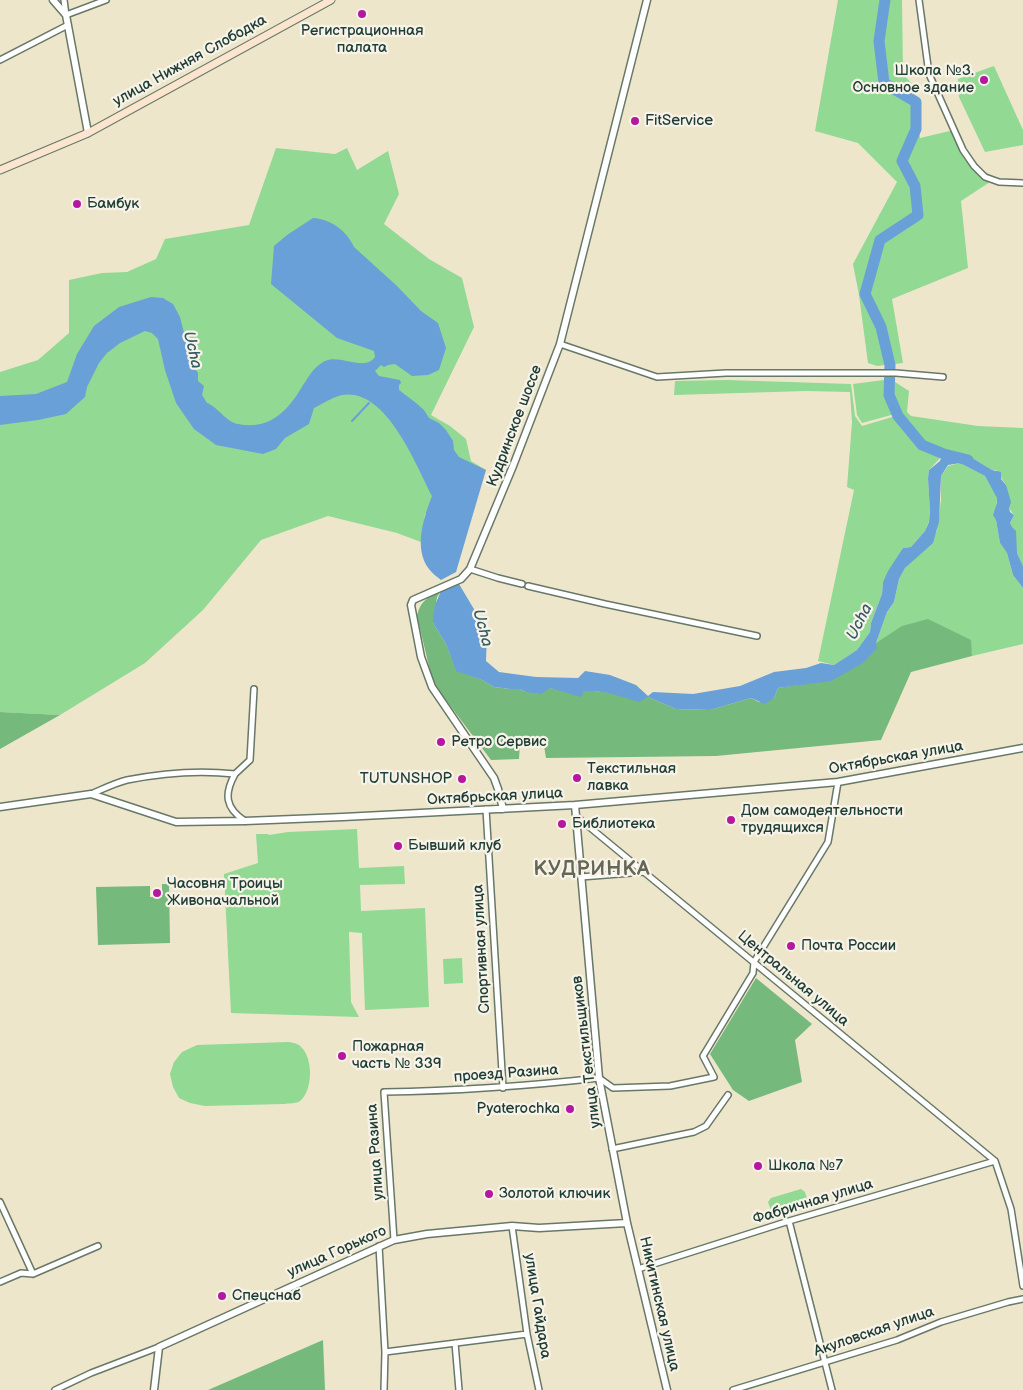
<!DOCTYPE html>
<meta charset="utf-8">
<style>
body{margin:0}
canvas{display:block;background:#ede6ca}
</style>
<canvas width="1023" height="1390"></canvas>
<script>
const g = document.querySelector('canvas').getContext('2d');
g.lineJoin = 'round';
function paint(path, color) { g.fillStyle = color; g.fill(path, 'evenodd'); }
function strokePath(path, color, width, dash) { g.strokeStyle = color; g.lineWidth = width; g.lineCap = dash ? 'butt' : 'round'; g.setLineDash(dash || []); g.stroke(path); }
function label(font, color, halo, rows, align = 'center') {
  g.font = font + ' "Balsamiq Sans",sans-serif'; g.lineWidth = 4.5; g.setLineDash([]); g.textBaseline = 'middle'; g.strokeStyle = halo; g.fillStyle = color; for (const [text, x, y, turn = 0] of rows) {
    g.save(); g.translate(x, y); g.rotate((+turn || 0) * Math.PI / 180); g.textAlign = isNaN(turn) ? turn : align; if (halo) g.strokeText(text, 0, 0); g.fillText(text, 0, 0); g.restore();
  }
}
paint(new Path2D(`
 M 838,0 L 902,0 L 903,74 L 914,86 L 920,138 L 954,130 L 974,166 L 996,178 L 961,201 L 968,268 L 892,299 L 903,363 L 877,366 L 868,363 L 859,295 L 853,264 L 897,182 L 858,143 L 815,131 Z
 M 994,66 L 1023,130 L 1023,145 L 985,152 L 959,97 L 958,79 Z
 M 276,148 L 335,154 L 347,148 L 357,170 L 388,151 L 399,194 L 384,224 L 429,259 L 462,278 L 474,327 L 431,415 L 450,426 L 466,439 L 471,461 L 486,470 L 425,514 L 421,542 L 397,533 L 328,516 L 261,540 L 203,610 L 145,663 L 60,715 L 0,712 L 0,372 L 38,360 L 69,333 L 69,280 L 102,273 L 127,272 L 156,259 L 165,239 L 249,225 Z
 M 727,380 L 851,384 L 855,416 L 862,426 L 899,415 L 893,393 L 895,382 L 909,391 L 907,412 L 911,416 L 978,426 L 1023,428 L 1023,566 L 1017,553 L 1010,523 L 1014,515 L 1009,508 L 1006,485 L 996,470 L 992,470 L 974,459 L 942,456 L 929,470 L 928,478 L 930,512 L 929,521 L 925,531 L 911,547 L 903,548 L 883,582 L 882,594 L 871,623 L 870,632 L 857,650 L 834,665 L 818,661 L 854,490 L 847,487 L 852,422 L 850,392 L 806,391 L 674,395 L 675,381 Z
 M 884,380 L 893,381 L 891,393 L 888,394 L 895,414 L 862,423 L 857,415 L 853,384 Z
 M 960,463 L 985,476 L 997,497 L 996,520 L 1000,543 L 1007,553 L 1013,575 L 1023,588 L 1023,644 L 972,656 L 970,640 L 876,643 L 887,612 L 894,602 L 899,579 L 905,568 L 937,531 L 941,500 L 941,476 L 948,466 Z
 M 357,829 L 359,868 L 404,866 L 405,884 L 360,885 L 361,911 L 425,908 L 429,1007 L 365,1010 L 362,933 L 349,932 L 351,1002 L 359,1017 L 231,1013 L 224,874 L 258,863 L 256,834 L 268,834 L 269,835 L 288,832 Z
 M 462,958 L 463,983 L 444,984 L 443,959 Z
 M 288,1042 C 294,1043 298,1043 302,1048 C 313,1059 313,1091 300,1101 C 296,1104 289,1103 284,1104 L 205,1106 L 190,1103 L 179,1098 L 173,1087 L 170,1074 L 174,1062 L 182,1052 L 197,1045 Z
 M 801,1189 L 805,1192 L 809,1206 L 776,1217 L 773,1216 L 768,1202 L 771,1198 Z`), '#92d993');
paint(new Path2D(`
 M 441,591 L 437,597 L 433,623 L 446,644 L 456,670 L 482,680 L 494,687 L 510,689 L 520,689 L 526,692 L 550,688 L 562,690 L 594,691 L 648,697 L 676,709 L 710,710 L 751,698 L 759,702 L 774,698 L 778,688 L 817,682 L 902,626 L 928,619 L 971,640 L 972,656 L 911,672 L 881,740 L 716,756 L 546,758 L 543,740 L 520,743 L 519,759 L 491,760 L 433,683 L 417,616 C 421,600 427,598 441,591 Z
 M 0,712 L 60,715 L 0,749 Z
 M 162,884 L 169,884 L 170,943 L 98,945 L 96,887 L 150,886 L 150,897 L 162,897 Z
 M 756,978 L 812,1024 L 795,1040 L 802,1082 L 749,1101 L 733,1090 L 710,1054 Z
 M 323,1340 L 325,1390 L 208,1390 Z`), '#75b97d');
paint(new Path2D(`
 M 313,218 C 331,219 347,231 354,247 L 397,286 L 421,311 L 438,323 L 446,348 L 439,370 L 428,375 L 412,376 L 395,364 L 388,365 L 384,367 L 381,365 L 375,371 L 379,376 L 400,380 L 401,383 L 399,385 L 399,390 L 416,403 L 424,410 L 429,418 L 439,423 L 446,430 L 453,441 L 454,450 L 459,457 L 486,470 L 456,572 L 441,580 C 437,577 432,573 429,569 C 413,548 424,517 432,496 C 416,465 386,387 342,395 C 333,397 322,404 314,408 L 309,424 L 285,438 L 276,449 L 263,454 L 216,445 L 194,429 L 176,403 L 165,370 L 158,339 L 152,333 L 145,331 L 120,343 L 107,353 L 99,363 L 87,387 L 85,397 L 66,414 L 38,420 L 0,425 L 0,396 L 36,394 L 67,382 L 77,354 L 94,326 L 119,307 L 151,297 L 163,298 L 173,304 L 180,317 L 192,365 L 198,373 L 198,381 L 204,386 L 202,395 L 207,403 C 218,407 226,422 238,424 C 268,430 286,413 300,390 C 308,378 312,368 325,361 C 340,354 365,372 375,357 L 374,351 L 337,338 L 271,284 L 274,246 L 287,235 Z
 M 942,456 L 974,459 L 992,470 L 1001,472 L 1001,479 L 1006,485 L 1011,502 L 1009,508 L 1010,512 L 1014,515 L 1010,523 L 1012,527 L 1016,531 L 1017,553 L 1023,566 L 1023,588 L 1013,575 L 1007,553 L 1000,543 L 996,520 L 993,515 L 997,503 L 997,498 L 985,476 L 960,463 L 948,465 L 941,476 L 939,522 L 933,543 L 905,568 L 899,579 L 894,602 L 887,612 L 876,643 L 877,648 L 863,663 L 831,681 L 778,688 L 774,698 L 765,704 L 751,698 L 710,710 L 676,709 L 648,697 L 639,702 C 621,696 604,690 584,691 L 581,697 L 550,688 L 541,694 L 526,692 L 520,689 L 510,689 L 494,687 L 482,680 L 456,671 L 446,644 L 433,623 L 433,617 L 435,605 L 441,591 L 459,584 L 487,631 L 486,661 L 499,672 L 536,677 L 578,678 L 585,671 L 610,675 L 636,685 L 648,696 L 653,692 L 693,694 L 740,686 L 774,672 L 806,668 L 821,663 L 834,665 L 857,650 L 870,632 L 871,623 L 882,594 L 883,582 L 888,571 L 903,548 L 911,547 L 925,531 L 929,522 L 930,512 L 928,478 L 929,470 L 940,461 Z`), '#69a0d7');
strokePath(new Path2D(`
 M 352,421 L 369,403`), '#69a0d7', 2);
strokePath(new Path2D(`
 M 885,0 L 879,41 L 884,83 L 916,102 L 916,129 L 902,161 L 915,186 L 918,215 L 880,240 L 865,294 L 881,327 L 890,365 L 889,395 L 898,416 L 922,445 L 944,454 L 968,460`), '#69a0d7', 11);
const minor = new Path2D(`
 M 64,0 L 66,15 L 106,0
 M 919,0 L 929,74 L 963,150 L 974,166 L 985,177 L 999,182 L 1023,183
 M 0,60 L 68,25
 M 560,344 L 657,377 L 726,373 L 896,373 L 943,377
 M 470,569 L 498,578 L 522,584
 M 528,586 L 605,604 L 757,636
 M 235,774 C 224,794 225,808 245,821
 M 91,794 C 103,789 115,783 127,780 C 162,773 200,770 235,774 L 250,760 L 254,689
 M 486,809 L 503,1088
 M 576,816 L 995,1161 L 1011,1209 L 1023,1286
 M 581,877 L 644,872
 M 612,1149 L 694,1132 L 706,1126 L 728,1095
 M 0,1202 L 33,1274
 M 789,1221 L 832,1390
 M 512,1226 L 527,1334 L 539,1390
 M 394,1240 L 384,1092 C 457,1091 527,1086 599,1078 L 613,1088 L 670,1086 L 714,1077 L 703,1056 L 753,973 L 754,962 L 828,842 L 838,782
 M 379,1246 L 385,1352 L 384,1390
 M 638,1269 L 789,1221 L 995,1161
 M 0,1282 L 21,1273 L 33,1274 L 98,1246
 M 455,1343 L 459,1390
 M 385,1352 L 527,1334
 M 55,1390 L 91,1373 L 159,1347
 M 733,1390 L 897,1340 L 941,1322 L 1008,1302 L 1023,1299`);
const tertiary = new Path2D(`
 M 53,0 L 66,15 L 88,133
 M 575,805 L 599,1078 L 627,1223 L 667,1390
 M 0,807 L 91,794 L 176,822 L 245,821 L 343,817 L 575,805 L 838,782 L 1023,748
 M 503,809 L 498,789 L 494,778 L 432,687 L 421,657 L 411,605 L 413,600 L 461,579 L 470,569 L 513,466 L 560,344 L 647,0
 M 154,1390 L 159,1347 L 394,1240 L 427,1234 L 512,1226 L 539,1228 L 627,1223`);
const secondary = new Path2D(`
 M 0,170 L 88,133 L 331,0`);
strokePath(minor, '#677868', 8);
strokePath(tertiary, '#677868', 9);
strokePath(secondary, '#677868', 9);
strokePath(minor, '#fff', 5);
strokePath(tertiary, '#fff', 6);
strokePath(secondary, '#fce5cf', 7);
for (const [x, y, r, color] of [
 [362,14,5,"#b5179e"],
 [984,80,5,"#b5179e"],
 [635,121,5,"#b5179e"],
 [77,204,5,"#b5179e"],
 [441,742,5,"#b5179e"],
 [577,778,5,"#b5179e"],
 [462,779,5,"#b5179e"],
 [731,820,5,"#b5179e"],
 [562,824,5,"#b5179e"],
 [398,846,5,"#b5179e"],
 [157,893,5,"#b5179e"],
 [791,946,5,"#b5179e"],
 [342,1056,5,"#b5179e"],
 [570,1109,5,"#b5179e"],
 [758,1166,5,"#b5179e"],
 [489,1194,5,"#b5179e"],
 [222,1296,5,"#b5179e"]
]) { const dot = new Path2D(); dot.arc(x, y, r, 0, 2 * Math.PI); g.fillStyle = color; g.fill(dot); strokePath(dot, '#f7f3e8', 2); }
label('15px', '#1f3d34', '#f7f3e8', [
 ["Регистрационная",362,31,"center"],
 ["палата",362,48,"center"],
 ["Школа №3.",974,71,"right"],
 ["Основное здание",974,88,"right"],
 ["FitService",645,121],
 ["Бамбук",87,204],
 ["Ретро Сервис",451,742],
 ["Текстильная",587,769],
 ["лавка",587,786],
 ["TUTUNSHOP",452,779,"right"],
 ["Дом самодеятельности",741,811],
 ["трудящихся",741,828],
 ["Библиотека",572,824],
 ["Бывший клуб",408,846],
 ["Часовня Троицы",167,884],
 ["Живоначальной",167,901],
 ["Почта России",801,946],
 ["Пожарная",352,1047],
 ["часть № 339",352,1064],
 ["Pyaterochka",560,1109,"right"],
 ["Школа №7",768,1166],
 ["Золотой ключик",499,1194],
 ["Спецснаб",232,1296]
], 'left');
label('15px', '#1f3d34', '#f7f3e8', [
 ["улица Нижняя Слободка",190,61,-29],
 ["Кудринское шоссе",515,426,-69],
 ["Октябрьская улица",896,758,-10],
 ["Октябрьская улица",495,797,-3],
 ["Спортивная улица",482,949,-93],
 ["Центральная улица",793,979,40],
 ["улица Текстильщиков",587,1052,-97],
 ["проезд Разина",506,1074,-4],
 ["улица Разина",376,1152,-94],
 ["Фабричная улица",813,1202,-17],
 ["улица Горького",337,1252,-24],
 ["Никитинская улица",659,1304,77],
 ["улица Гайдара",537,1306,81],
 ["Акуловская улица",874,1332,-19]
]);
label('italic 16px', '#355b65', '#f7f3e8', [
 ["Ucha",192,350,77],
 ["Ucha",860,622,-63],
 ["Ucha",482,628,75]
]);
g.letterSpacing = '1px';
label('bold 20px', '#656656', '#f7f3e8', [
 ["КУДРИНКА",592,870]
]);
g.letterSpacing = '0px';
</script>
